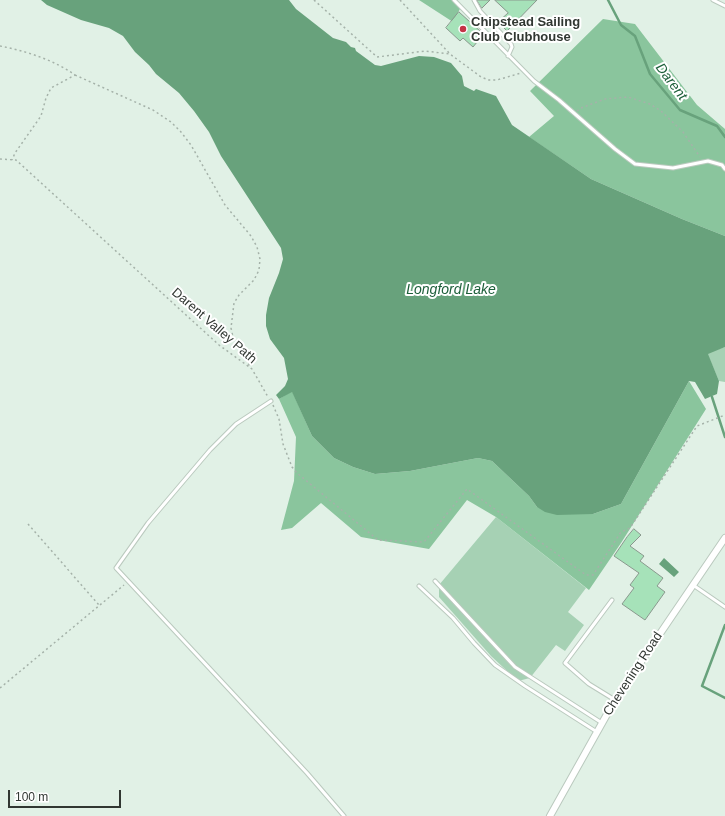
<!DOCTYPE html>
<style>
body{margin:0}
#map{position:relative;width:725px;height:816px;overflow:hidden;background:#e1f1e6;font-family:Arial,sans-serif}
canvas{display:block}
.scale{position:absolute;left:8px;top:790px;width:113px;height:18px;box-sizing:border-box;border:2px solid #313732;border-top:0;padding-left:5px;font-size:12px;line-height:14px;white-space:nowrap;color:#313732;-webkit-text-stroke:3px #fff;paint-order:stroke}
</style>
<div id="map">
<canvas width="725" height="816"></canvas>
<div class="scale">100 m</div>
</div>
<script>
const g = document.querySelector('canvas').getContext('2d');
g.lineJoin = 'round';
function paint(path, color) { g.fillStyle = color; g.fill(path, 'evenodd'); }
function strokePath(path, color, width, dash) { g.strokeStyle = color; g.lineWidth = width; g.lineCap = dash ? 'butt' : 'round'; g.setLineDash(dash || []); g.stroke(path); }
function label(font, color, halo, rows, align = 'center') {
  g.font = font + ' Arial,sans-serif'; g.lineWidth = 4; g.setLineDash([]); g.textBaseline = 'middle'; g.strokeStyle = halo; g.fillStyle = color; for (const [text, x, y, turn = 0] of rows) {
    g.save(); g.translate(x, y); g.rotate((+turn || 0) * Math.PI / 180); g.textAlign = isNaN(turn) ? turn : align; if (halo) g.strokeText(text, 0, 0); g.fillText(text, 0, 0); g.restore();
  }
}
paint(new Path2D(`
 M 725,347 L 725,382 L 719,381 L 707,353 Z
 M 496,517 L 586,588 L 568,612 L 584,625 L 565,651 L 556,645 L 530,678 L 518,681 L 491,656 L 439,597 L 439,585 Z`), '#a6d1b4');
paint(new Path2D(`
 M 419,0 L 455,0 L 461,7 L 453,22 Z
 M 603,19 L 635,24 L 697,105 L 725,129 L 725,236 L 682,219 L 591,179 L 529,137 L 554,116 L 530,91 Z
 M 689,381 L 706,409 L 621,543 L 589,590 L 496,517 L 467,500 L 429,549 L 361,537 L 321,503 L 292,528 L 281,530 L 294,481 L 296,437 L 279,399 L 292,391 L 312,436 L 334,458 L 353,467 L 375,474 L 410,471 L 478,458 L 492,461 L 529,496 L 537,507 L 593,514 L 621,504 Z`), '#8ac59d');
paint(new Path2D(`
 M 41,0 L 289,0 L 296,9 L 333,38 L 346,42 L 351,47 L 355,48 L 356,51 L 375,65 L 381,66 L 419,56 L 434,57 L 451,63 L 462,76 L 464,86 L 474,91 L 476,89 L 496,96 L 512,125 L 591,179 L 682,219 L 725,236 L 725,347 L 708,354 L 719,381 L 717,394 L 705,399 L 695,382 L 689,381 L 621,504 L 593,514 L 557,515 L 545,512 L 537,507 L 529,496 L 492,461 L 478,458 L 410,471 L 375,474 L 353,467 L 334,458 L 312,436 L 292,392 L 279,399 L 276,395 L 285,386 L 288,379 L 284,358 L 270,339 L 266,326 L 266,315 L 269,298 L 279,273 L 283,259 L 281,248 L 221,156 L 209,132 L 194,111 L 179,93 L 156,74 L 149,65 L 135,52 L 123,36 L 109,28 L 81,20 L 47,5 Z
 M 664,558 L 679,572 L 674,577 L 659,564 Z`), '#68a27c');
strokePath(new Path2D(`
 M 608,0 L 621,25 L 635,36 L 650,74 L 680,110 L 717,126 L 725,137
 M 712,397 L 725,437
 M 725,625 L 702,686 L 725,698`), '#68a27c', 2.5);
const building = new Path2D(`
 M 477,0 L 490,0 L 482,8 Z
 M 495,0 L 537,0 L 507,31 L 498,22 L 508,13 Z
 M 459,12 L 480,31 L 478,33 L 482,36 L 473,47 L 463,38 L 460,41 L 446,28 Z
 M 634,529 L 641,535 L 630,546 L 644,556 L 640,561 L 663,578 L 657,586 L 665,592 L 645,620 L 622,604 L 634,588 L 630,585 L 639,573 L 614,556 L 627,537 Z`);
paint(building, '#a6e2b9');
strokePath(building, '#89988d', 1);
const service = new Path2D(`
 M 454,0 L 534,81 L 559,100 L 615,149 L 635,164 L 673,168 L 708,161 L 722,165 L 725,169
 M 474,0 L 480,11 L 511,44 L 512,47 L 508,56
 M 713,0 L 725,6
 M 271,401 L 236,424 L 210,450 L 148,523 L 116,568 L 307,773 L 344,816
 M 435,581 L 515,667 L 602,723
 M 693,585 L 725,607
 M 419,586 L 453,618 L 474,643 L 495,665 L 525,686 L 597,732
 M 612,600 L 565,663 L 589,684 L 615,700`);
const minor = new Path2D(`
 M 550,816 L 615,700 L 725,538`);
strokePath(service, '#bac9be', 5);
strokePath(minor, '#bac9be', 8);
strokePath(new Path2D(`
 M 314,0 L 377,57 L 425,51 L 450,54
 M 400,0 L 450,54 L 481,77 L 489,80 L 497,80 L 521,73
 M 0,46 C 26,51 54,60 75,75 L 51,88 L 46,98 L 41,116 L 15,153 L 12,160
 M 75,75 L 153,110 L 171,122 L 181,132 L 191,145 L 225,205 L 251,236 L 257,247 L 260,259 L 259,270 L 254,280 L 239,295 L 234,303 L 231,328 L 233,337 L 251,368
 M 577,111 L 581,108 L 605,99 L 628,97 L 650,104 L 661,111 L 683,132 L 700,157
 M 0,159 L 16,160 L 219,345 L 252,369 L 268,397
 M 273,405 L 279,419 L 283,444 L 292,467 L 297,473 L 378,540 L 424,542 L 467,489 L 586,575 L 593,575 L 621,532 L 630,528 L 697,426 L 725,415
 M 28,524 L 99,605
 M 0,688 L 124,585`), '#a5b2a9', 1.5, [2, 3]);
strokePath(service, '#fff', 3);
strokePath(minor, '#fff', 6);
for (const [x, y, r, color] of [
 [463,29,4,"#c43446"]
]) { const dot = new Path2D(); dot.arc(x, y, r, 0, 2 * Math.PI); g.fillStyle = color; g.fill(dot); strokePath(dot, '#fff', 1.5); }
label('bold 13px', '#313732', '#fff', [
 ["Chipstead Sailing",471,22],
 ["Club Clubhouse",471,37]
], 'left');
label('13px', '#313732', '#fff', [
 ["Darent Valley Path",214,326,41],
 ["Chevening Road",633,674,-57]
]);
label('italic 14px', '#1e603b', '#fff', [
 ["Darent",671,82,53],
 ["Longford Lake",451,290]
]);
</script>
